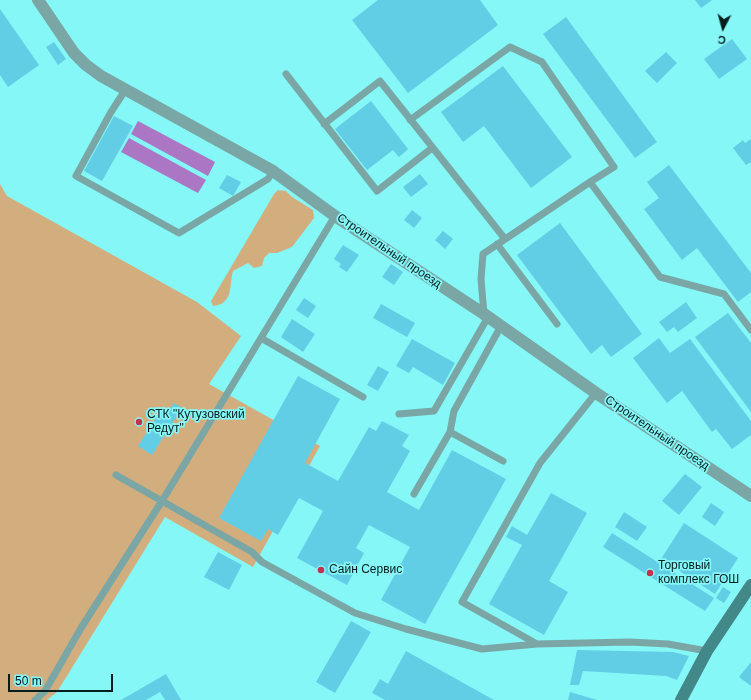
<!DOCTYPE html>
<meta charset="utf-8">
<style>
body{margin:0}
#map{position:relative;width:751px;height:700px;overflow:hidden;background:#85f7f6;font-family:Helvetica,sans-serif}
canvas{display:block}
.north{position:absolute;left:703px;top:8px;width:40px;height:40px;-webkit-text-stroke:3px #85f7f6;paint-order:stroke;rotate:186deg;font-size:11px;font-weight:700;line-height:16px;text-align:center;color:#041e1e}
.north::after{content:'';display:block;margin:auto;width:14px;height:18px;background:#041e1e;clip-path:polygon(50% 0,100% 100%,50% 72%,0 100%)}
.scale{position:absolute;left:8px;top:674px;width:105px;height:18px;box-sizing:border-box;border:2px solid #041e1e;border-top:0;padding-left:5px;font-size:12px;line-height:14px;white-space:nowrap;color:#041e1e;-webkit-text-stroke:3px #85f7f6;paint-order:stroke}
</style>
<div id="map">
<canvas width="751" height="700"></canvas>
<div class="north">С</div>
<div class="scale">50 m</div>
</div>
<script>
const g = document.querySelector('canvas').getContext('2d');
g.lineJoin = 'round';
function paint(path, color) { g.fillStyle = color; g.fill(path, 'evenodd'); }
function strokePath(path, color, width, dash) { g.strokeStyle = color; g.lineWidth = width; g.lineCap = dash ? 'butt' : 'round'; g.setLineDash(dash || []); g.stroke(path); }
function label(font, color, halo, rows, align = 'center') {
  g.font = font + ' Helvetica,sans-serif'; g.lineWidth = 3.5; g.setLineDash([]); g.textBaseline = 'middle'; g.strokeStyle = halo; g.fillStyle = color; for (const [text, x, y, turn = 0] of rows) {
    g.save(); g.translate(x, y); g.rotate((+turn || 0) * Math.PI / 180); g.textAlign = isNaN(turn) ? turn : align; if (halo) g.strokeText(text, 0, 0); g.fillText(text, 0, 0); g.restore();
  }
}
paint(new Path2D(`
 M 0,184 L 7,196 L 197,302 L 241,336 L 209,384 L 320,446 L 253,567 L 165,517 L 57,692 L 47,700 L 0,700 Z
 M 278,190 L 286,191 L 292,197 L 313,210 L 314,218 L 292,247 L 277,253 L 269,253 L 264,258 L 262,266 L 254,268 L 248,263 L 233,271 C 229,284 234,304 213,306 L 211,301 L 214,296 L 274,194 Z`), '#d2ae7e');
paint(new Path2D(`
 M 138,121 L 215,162 L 208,176 L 131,134 Z
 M 129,138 L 206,180 L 198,193 L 121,152 Z`), '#ab76c3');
paint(new Path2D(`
 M 378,0 L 480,0 L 498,25 L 408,93 L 352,20 Z
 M 695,0 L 712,0 L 701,8 Z
 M 0,9 L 39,65 L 8,87 L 0,75 Z
 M 566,17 L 657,142 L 635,158 L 543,34 Z
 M 732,39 L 747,59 L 719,79 L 704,59 Z
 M 54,42 L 66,59 L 58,65 L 46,47 Z
 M 666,52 L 677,63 L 657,83 L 645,71 Z
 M 503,66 L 572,157 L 531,188 L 484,126 L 463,142 L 441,112 Z
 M 371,101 L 408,149 L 399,157 L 393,150 L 367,170 L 335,129 Z
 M 114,116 L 133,126 L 102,181 L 84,171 Z
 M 751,139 L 751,162 L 746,165 L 733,148 L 743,140 L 745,143 Z
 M 669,165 L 751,273 L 751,292 L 738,302 L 697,248 L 682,260 L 644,209 L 659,198 L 647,182 Z
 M 420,174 L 428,184 L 411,197 L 403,187 Z
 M 227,175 L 241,182 L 233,196 L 219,188 Z
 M 412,210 L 422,218 L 414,228 L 404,220 Z
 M 560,223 L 642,334 L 611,357 L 602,345 L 591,354 L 517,255 Z
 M 443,231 L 453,239 L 445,249 L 435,240 Z
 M 343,245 L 359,255 L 347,272 L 339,267 L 341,264 L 334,259 Z
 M 391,264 L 403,272 L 394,285 L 382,277 Z
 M 304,298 L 316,306 L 308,318 L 296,310 Z
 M 686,302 L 697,318 L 678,332 L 674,327 L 667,332 L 659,322 Z
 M 381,304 L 415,323 L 407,337 L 373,318 Z
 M 728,313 L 751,343 L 751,412 L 695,337 Z
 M 292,319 L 315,334 L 303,352 L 281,337 Z
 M 659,338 L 670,353 L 690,339 L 751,421 L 751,435 L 732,449 L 716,429 L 712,432 L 682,391 L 667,403 L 633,358 Z
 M 412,339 L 455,363 L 443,385 L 413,367 L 409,373 L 396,366 Z
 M 378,366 L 389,372 L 378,391 L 367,385 Z
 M 298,376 L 340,399 L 305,463 L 338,481 L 369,427 L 376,431 L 382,421 L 409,435 L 402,446 L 410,451 L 387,492 L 419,510 L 452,450 L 506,479 L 425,624 L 381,600 L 410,547 L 369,525 L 356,548 L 364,553 L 347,585 L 297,558 L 323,511 L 299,498 L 278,535 L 268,529 L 261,541 L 219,518 Z
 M 174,403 L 182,408 L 152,455 L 138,446 L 161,410 L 167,414 Z
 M 685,474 L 702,487 L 679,515 L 662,501 Z
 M 551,493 L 587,513 L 549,581 L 568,592 L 544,635 L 489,604 L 522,545 L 506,537 L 512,526 L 527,535 Z
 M 711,503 L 724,512 L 715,526 L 702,517 Z
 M 624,512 L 647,527 L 637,541 L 615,527 Z
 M 684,523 L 738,558 L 715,594 L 661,559 Z
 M 612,533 L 714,598 L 705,611 L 603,547 Z
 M 218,552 L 242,565 L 229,590 L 204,577 Z
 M 723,587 L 731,592 L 724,603 L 716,598 Z
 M 351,621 L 371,632 L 335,693 L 316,682 Z
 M 577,650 L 673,652 L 689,656 L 677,680 L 666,676 L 583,671 L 579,685 L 570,685 Z
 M 406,651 L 494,700 L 385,700 L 372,693 L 380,679 L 388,684 Z
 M 751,662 L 751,686 L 739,677 Z
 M 166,674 L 181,700 L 165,700 L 160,692 L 146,700 L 121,700 Z
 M 570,692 L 597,700 L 568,700 Z`), '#62cee6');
strokePath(new Path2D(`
 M 286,74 L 377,191 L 432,148
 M 126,89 L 111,112 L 76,176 L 179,233 L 268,179 L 273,171
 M 410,120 L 510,47 L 542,62 L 614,167 L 590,182
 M 324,124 L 380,81 L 505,239
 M 497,244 L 557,324
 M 484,314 L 481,279 L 483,254 L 590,182 L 660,277 L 724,294 L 751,330
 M 261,338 L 363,397
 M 596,393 L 540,463 L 462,602 L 537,644 L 630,642 L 668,644 L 707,651
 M 399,414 L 434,411 L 488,317
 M 450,432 L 503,461
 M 116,475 L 252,552 L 262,562 L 355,613 L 406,629 L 482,649 L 537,644
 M 414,494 L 450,432 L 454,411 L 501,326
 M 35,700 L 45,691 L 81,628 L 162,501 L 335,216`), '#7aa6a5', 7);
strokePath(new Path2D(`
 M 38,0 L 74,53 L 86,65 L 101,76 L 273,171 L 335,216 L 484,314 L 596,393 L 751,496`), '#7aa6a5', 12);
strokePath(new Path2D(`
 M 681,700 L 707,651 L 751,585`), '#428888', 12);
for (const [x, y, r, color] of [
 [139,422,4,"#c2314d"],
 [321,570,4,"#c2314d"],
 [650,573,4,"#c2314d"]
]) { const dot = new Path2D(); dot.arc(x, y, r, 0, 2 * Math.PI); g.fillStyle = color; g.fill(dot); strokePath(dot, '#85f7f6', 1.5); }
label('12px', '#041e1e', '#85f7f6', [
 ["Строительный проезд",389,251,34],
 ["Строительный проезд",657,433,34]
]);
label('12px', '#041e1e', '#85f7f6', [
 ["СТК \"Кутузовский",147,415],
 ["Редут\"",147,429],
 ["Торговый",658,566],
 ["комплекс ГОШ",658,580],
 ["Сайн Сервис",329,570]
], 'left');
</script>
